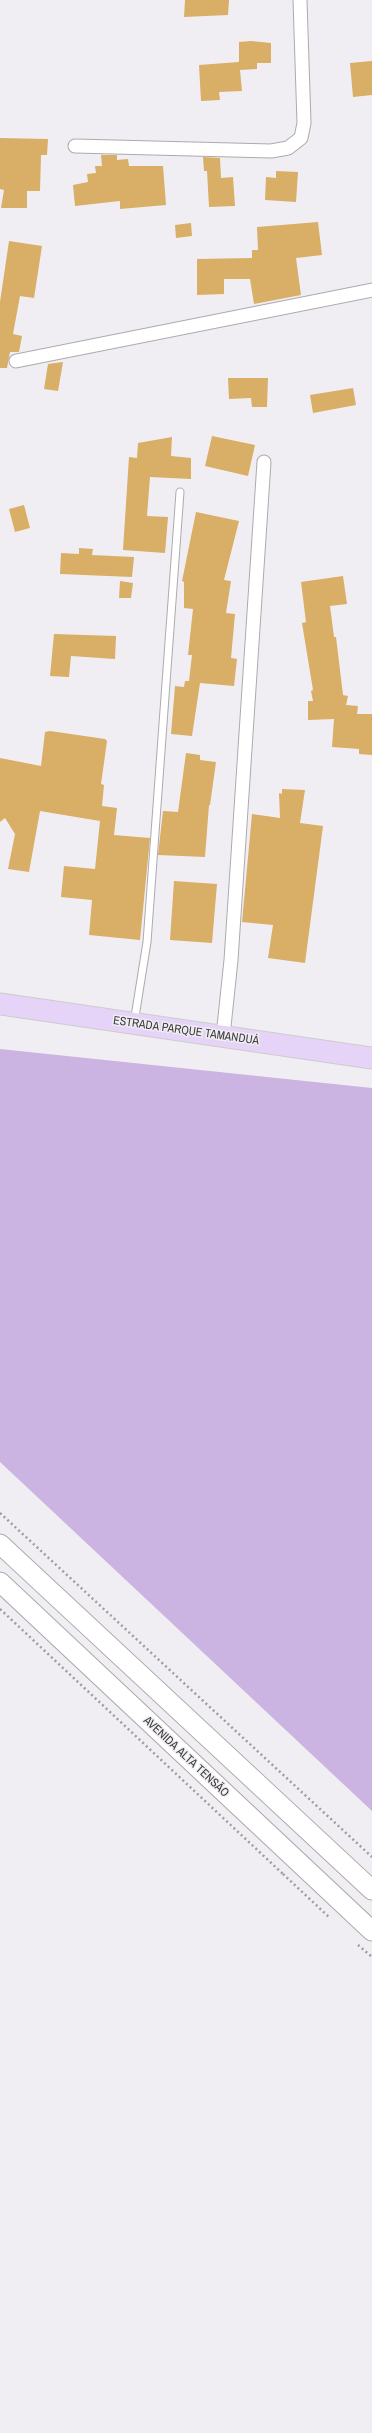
<!DOCTYPE html>
<meta charset="utf-8">
<style>
body{margin:0}
canvas{display:block;background:#f0eef2}
</style>
<canvas width="372" height="2433"></canvas>
<script>
const g = document.querySelector('canvas').getContext('2d');
g.lineJoin = 'round';
function paint(path, color) { g.fillStyle = color; g.fill(path, 'evenodd'); }
function strokePath(path, color, width, dash) { g.strokeStyle = color; g.lineWidth = width; g.lineCap = dash ? 'butt' : 'round'; g.setLineDash(dash || []); g.stroke(path); }
function label(font, color, halo, rows, align = 'center') {
  g.font = font + ' "Archivo Narrow",sans-serif'; g.lineWidth = 3; g.setLineDash([]); g.textBaseline = 'middle'; g.strokeStyle = halo; g.fillStyle = color; for (const [text, x, y, turn = 0] of rows) {
    g.save(); g.translate(x, y); g.rotate((+turn || 0) * Math.PI / 180); g.textAlign = isNaN(turn) ? turn : align; if (halo) g.strokeText(text, 0, 0); g.fillText(text, 0, 0); g.restore();
  }
}
paint(new Path2D(`
 M 0,1049 L 372,1088 L 372,1811 L 0,1462 Z`), '#cbb4e2');
paint(new Path2D(`
 M 185,0 L 229,0 L 228,15 L 184,17 Z
 M 251,41 L 271,43 L 271,63 L 257,63 L 257,69 L 240,70 L 242,91 L 219,92 L 220,100 L 201,101 L 199,65 L 239,62 L 239,42 Z
 M 372,61 L 372,95 L 353,97 L 350,63 Z
 M 0,138 L 48,139 L 47,155 L 41,155 L 40,191 L 27,191 L 27,208 L 1,208 L 4,190 L 0,189 Z
 M 101,155 L 117,155 L 117,160 L 128,159 L 129,166 L 163,166 L 166,205 L 120,209 L 120,201 L 75,206 L 73,185 L 88,182 L 87,174 L 96,173 L 95,166 L 102,166 Z
 M 203,157 L 220,158 L 221,178 L 233,177 L 235,206 L 209,207 L 207,171 L 204,171 Z
 M 276,171 L 298,172 L 296,202 L 265,200 L 266,177 L 276,178 Z
 M 318,222 L 322,255 L 296,258 L 301,295 L 254,304 L 250,279 L 224,279 L 224,294 L 197,295 L 197,259 L 252,258 L 252,250 L 258,250 L 257,227 Z
 M 191,223 L 192,236 L 176,238 L 175,225 Z
 M 9,241 L 42,246 L 34,298 L 20,296 L 13,334 L 22,336 L 19,352 L 10,352 L 7,368 L 0,368 L 0,302 Z
 M 63,362 L 58,391 L 44,389 L 48,364 Z
 M 228,378 L 268,378 L 267,407 L 252,407 L 251,398 L 229,399 Z
 M 353,388 L 356,405 L 313,413 L 310,395 Z
 M 212,436 L 255,445 L 248,476 L 205,466 Z
 M 172,437 L 171,456 L 191,458 L 191,479 L 150,477 L 147,516 L 168,517 L 165,553 L 123,550 L 129,457 L 137,458 L 138,443 Z
 M 24,505 L 30,528 L 15,532 L 9,509 Z
 M 196,512 L 239,521 L 224,580 L 231,581 L 226,613 L 235,614 L 231,658 L 237,659 L 234,686 L 200,683 L 192,736 L 171,734 L 175,686 L 184,687 L 185,681 L 189,681 L 192,655 L 188,655 L 193,609 L 184,608 L 184,582 L 182,581 Z
 M 79,548 L 93,549 L 92,555 L 134,557 L 132,577 L 60,574 L 61,553 L 79,554 Z
 M 343,576 L 347,604 L 330,606 L 334,637 L 336,637 L 343,695 L 348,696 L 346,705 L 358,706 L 357,714 L 372,714 L 372,755 L 359,754 L 359,749 L 332,747 L 334,719 L 308,720 L 308,701 L 313,701 L 311,691 L 313,690 L 302,623 L 306,622 L 301,582 Z
 M 120,581 L 133,583 L 131,598 L 119,598 Z
 M 54,634 L 116,636 L 115,659 L 71,656 L 69,677 L 50,676 Z
 M 50,731 L 105,739 L 107,741 L 101,784 L 104,785 L 102,806 L 117,808 L 114,835 L 150,838 L 140,940 L 89,935 L 92,900 L 61,897 L 64,866 L 95,869 L 100,821 L 40,811 L 29,872 L 8,869 L 15,834 L 5,818 L 0,822 L 0,758 L 41,766 L 45,732 Z
 M 186,753 L 200,755 L 200,760 L 216,762 L 210,805 L 209,805 L 205,857 L 158,855 L 163,811 L 178,812 Z
 M 282,789 L 305,790 L 300,823 L 323,826 L 305,963 L 268,958 L 273,925 L 242,922 L 252,814 L 280,818 L 279,793 L 282,794 Z
 M 174,881 L 217,884 L 212,943 L 170,940 Z`), '#d9ae66');
const lane = new Path2D(`
 M 134,1023 L 147,942 L 180,492`);
const street = new Path2D(`
 M 75,146 L 271,151 L 288,148 L 301,138 L 304,123 L 300,0
 M 16,361 L 372,290
 M 223,1036 L 231,960 L 264,462`);
const secondary = new Path2D(`
 M 0,1544 L 372,1890
 M 0,1582 L 372,1931`);
const primary = new Path2D(`
 M 0,1004 L 372,1058`);
strokePath(lane, '#acaaae', 9);
strokePath(street, '#acaaae', 15);
strokePath(secondary, '#acaaae', 21);
strokePath(primary, '#cccccd', 23);
strokePath(new Path2D(`
 M 0,1513 L 372,1857
 M 0,1609 L 283,1874
 M 283,1874 L 330,1918
 M 358,1945 L 372,1957`), '#9e9ca0', 2.5, [2, 3]);
strokePath(lane, '#fff', 7);
strokePath(street, '#fff', 13);
strokePath(secondary, '#fff', 19);
strokePath(primary, '#e5d4f7', 21);
label('12px', '#3c3b3d', '#f0eef2', [
 ["ESTRADA PARQUE TAMANDUÁ",186,1031,8],
 ["AVENIDA ALTA TENSĀO",186,1757,43]
]);
</script>
